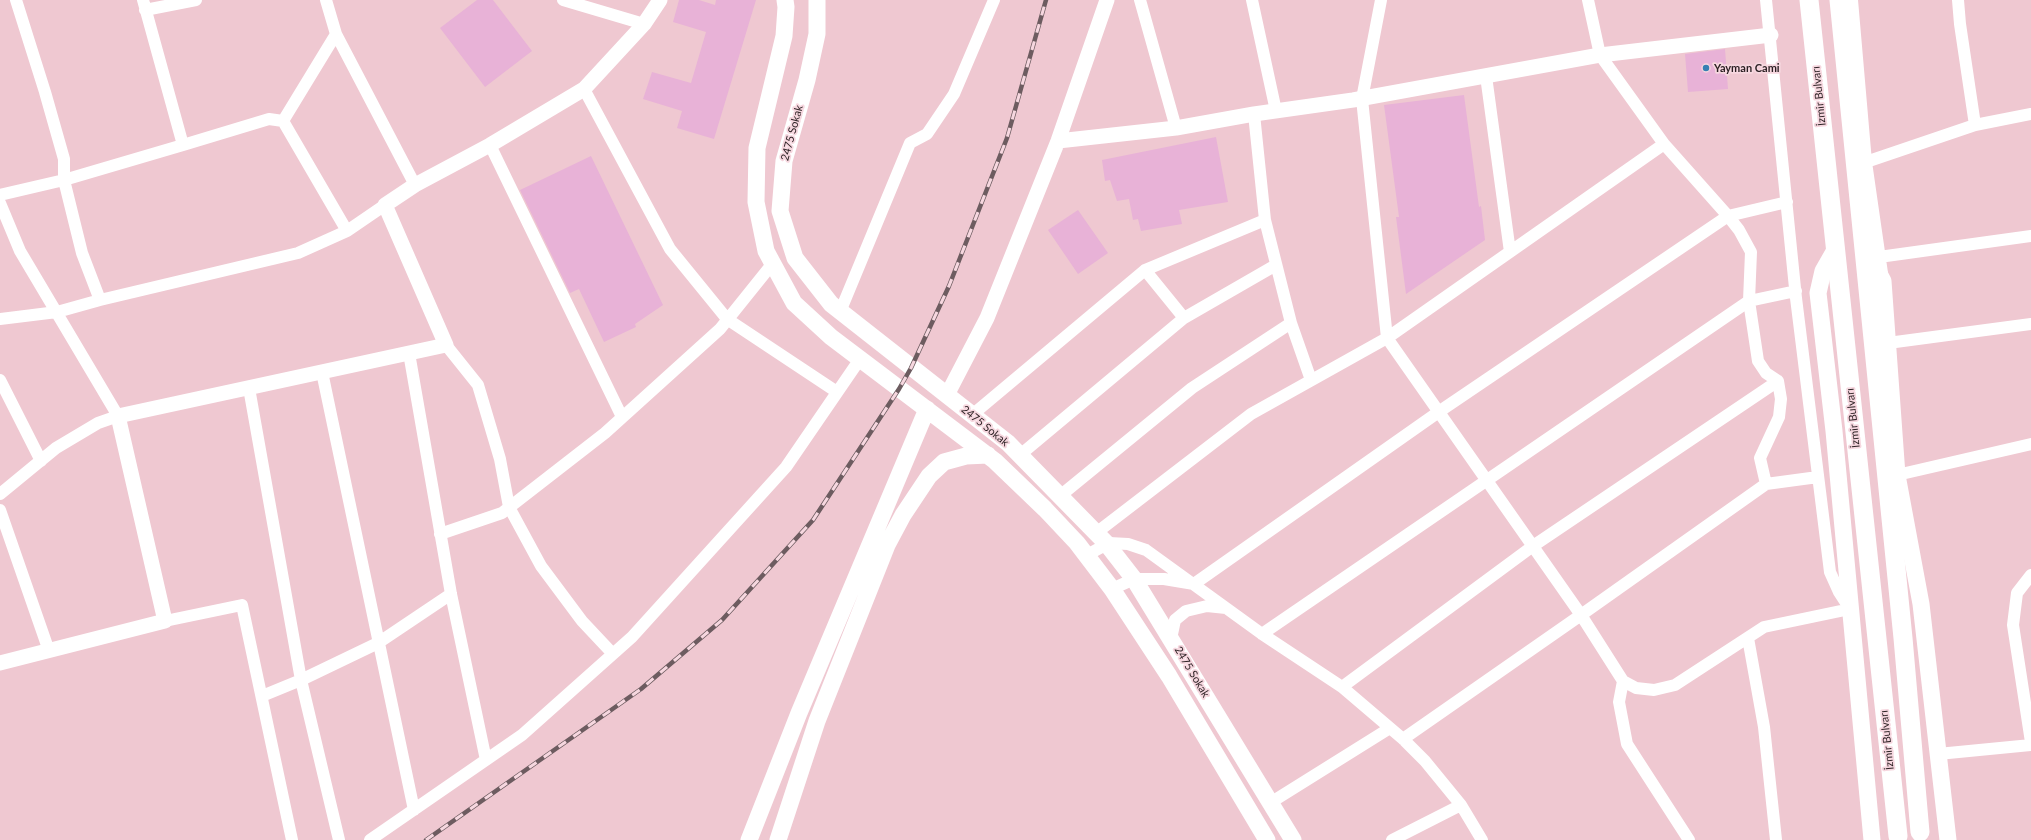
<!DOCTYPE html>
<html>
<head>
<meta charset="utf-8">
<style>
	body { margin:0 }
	canvas { display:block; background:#f6d7df }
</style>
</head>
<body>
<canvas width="2031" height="840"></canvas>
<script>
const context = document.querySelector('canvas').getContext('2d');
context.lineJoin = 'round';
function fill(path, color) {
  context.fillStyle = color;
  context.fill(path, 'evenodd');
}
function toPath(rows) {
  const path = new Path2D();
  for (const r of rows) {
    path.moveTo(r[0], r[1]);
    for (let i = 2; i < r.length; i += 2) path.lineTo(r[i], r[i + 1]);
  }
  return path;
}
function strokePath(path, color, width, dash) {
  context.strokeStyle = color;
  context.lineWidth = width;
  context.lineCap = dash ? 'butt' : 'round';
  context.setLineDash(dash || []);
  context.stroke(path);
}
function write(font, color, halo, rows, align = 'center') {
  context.font = font + ' Lato,sans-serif';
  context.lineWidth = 3.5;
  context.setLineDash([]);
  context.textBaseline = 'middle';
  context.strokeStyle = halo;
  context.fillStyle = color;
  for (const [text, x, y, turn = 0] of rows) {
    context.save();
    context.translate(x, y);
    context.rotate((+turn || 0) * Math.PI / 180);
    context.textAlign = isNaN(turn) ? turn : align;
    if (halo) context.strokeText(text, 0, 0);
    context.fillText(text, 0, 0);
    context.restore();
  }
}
const built = toPath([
	[0,0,2031,0,2031,840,0,840]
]);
const building = toPath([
	[477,0,493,0,532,51,485,87,440,28],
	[679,0,699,0,715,5,716,0,756,0,714,139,677,128,682,111,643,99,652,72,691,83,706,32,673,22],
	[1725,49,1728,89,1688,92,1685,54],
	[1464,95,1479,207,1481,206,1485,240,1406,294,1396,217,1399,217,1384,105],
	[1216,137,1228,202,1179,210,1182,224,1141,231,1138,219,1133,220,1129,199,1117,201,1110,180,1105,181,1102,160],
	[591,156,663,305,635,324,636,327,604,342,579,289,570,293,520,190],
	[1078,210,1108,253,1078,274,1048,230]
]);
const minor = toPath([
	[16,0,45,92,64,159,64,180,82,253,100,300],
	[143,0,183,145,269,119,283,121,347,231],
	[326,0,336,34,415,185],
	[563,0,644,24],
	[1140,0,1176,128],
	[1252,0,1276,111],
	[1381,0,1362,99,1387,338,1581,615,1623,681,1636,688,1654,690,1675,685,1764,627,1850,609,1839,592,1830,572,1796,298,1766,0],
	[1588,0,1600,55,1664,144,1728,216,1739,230,1751,252,1749,301,1758,361,1766,373,1778,381,1781,399,1779,417,1760,458,1766,484],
	[1852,0,1866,162,1882,273],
	[1958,0,1960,24,1975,125],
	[145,10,196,0],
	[1486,76,1510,252],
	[584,89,670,249,727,319,837,392],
	[1254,114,1265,220,1291,323,1311,380],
	[283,121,336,34],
	[490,145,622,417],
	[1866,162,1975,125,2031,114],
	[0,195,64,180,183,145],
	[0,203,20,251,118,416,98,423,56,448,0,494],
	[1879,257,2031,236],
	[1145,270,1184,318],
	[840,312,910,143,927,134,954,94,994,0],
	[0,319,57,312,100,300,298,253,347,231,385,205],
	[1888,343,2031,324],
	[446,345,478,385,500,459,509,507,541,566,582,621,613,654],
	[409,353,451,594,486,760],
	[322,372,414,810],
	[0,380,41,461],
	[249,388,301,680,339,840],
	[972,415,1145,270,1265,220],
	[1020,455,1184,318,1276,265],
	[1897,475,2031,444],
	[1060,496,1192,388,1291,323],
	[0,510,49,651],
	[1096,533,1251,414,1387,338,1664,144],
	[440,534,502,513,605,433,720,329,773,263],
	[1087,555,1109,543,1128,544,1146,550,1262,634,1342,687,1403,739,1425,761,1461,805,1482,840],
	[2031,575,2017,593,2013,625,2031,742],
	[1112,589,1134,579,1164,579,1194,584,1440,411,1728,216,1787,202],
	[165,621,242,605,292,840],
	[1262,634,1749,301,1796,291],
	[1748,638,1764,727,1776,840],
	[1171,639,1175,620,1186,611,1207,606,1226,608],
	[1623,681,1619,702,1627,744,1689,840],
	[1342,687,1533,546,1778,381],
	[262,696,301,680,378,643,451,594],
	[1403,739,1581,615,1766,484,1818,477],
	[1938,754,2031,745],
	[1270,803,1390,728],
	[370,840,522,735,632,637,786,467,860,359],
	[1392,840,1461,805]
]);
const tertiary = toPath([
	[1058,141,1176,128,1254,114,1353,100,1600,55,1771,35],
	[947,395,987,318,1058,141,1107,0],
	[0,663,165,621,118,416,446,345,385,205,415,185,490,145,584,89,644,24,660,0]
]);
const secondary = toPath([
	[785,0,786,7,784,36,757,148,756,202,766,251,794,303,831,337,995,461,1045,509,1077,543,1112,589,1169,676,1267,840],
	[817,0,817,34,807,80,784,161,780,211,795,258,831,304,1008,443,1106,543,1134,579,1293,840],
	[1835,250,1823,271,1818,293,1834,431,1872,840],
	[1865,253,1875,266,1883,281,1897,475,1921,604,1948,840],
	[749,840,799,713,927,409],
	[778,840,817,721,887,545,903,515,929,476,944,462,966,456,988,455]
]);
const primary = toPath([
	[1809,0,1898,836],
	[1839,0,1903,638,1920,832]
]);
const rail = toPath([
	[426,840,641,689,722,620,813,520,899,389,911,368,949,286,1007,138,1046,0]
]);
const markers = [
	[1706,68,4,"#367fb3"]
];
const poiNames = [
	["Yayman Cami",1714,68]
];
const streetNames = [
	["İzmir Bulvarı",1819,96,-96],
	["2475 Sokak",792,133,-75],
	["İzmir Bulvarı",1853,418,-96],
	["2475 Sokak",985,426,39],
	["2475 Sokak",1192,672,59],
	["İzmir Bulvarı",1887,740,-96]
];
fill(built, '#efc8d1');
fill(building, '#e8b2d7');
strokePath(minor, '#fff', 12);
strokePath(tertiary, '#fff', 15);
strokePath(secondary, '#fff', 17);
strokePath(primary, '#fff', 19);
strokePath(rail, '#6d5c60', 4.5);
strokePath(rail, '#f6d7df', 3, [9]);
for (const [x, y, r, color] of markers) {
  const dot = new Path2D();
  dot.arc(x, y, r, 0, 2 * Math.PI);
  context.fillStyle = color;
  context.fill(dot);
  strokePath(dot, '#f6d7df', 1.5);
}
write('bold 11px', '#2a1f22', '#f6d7df', poiNames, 'left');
write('11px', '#2a1f22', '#f6d7df', streetNames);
</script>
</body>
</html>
